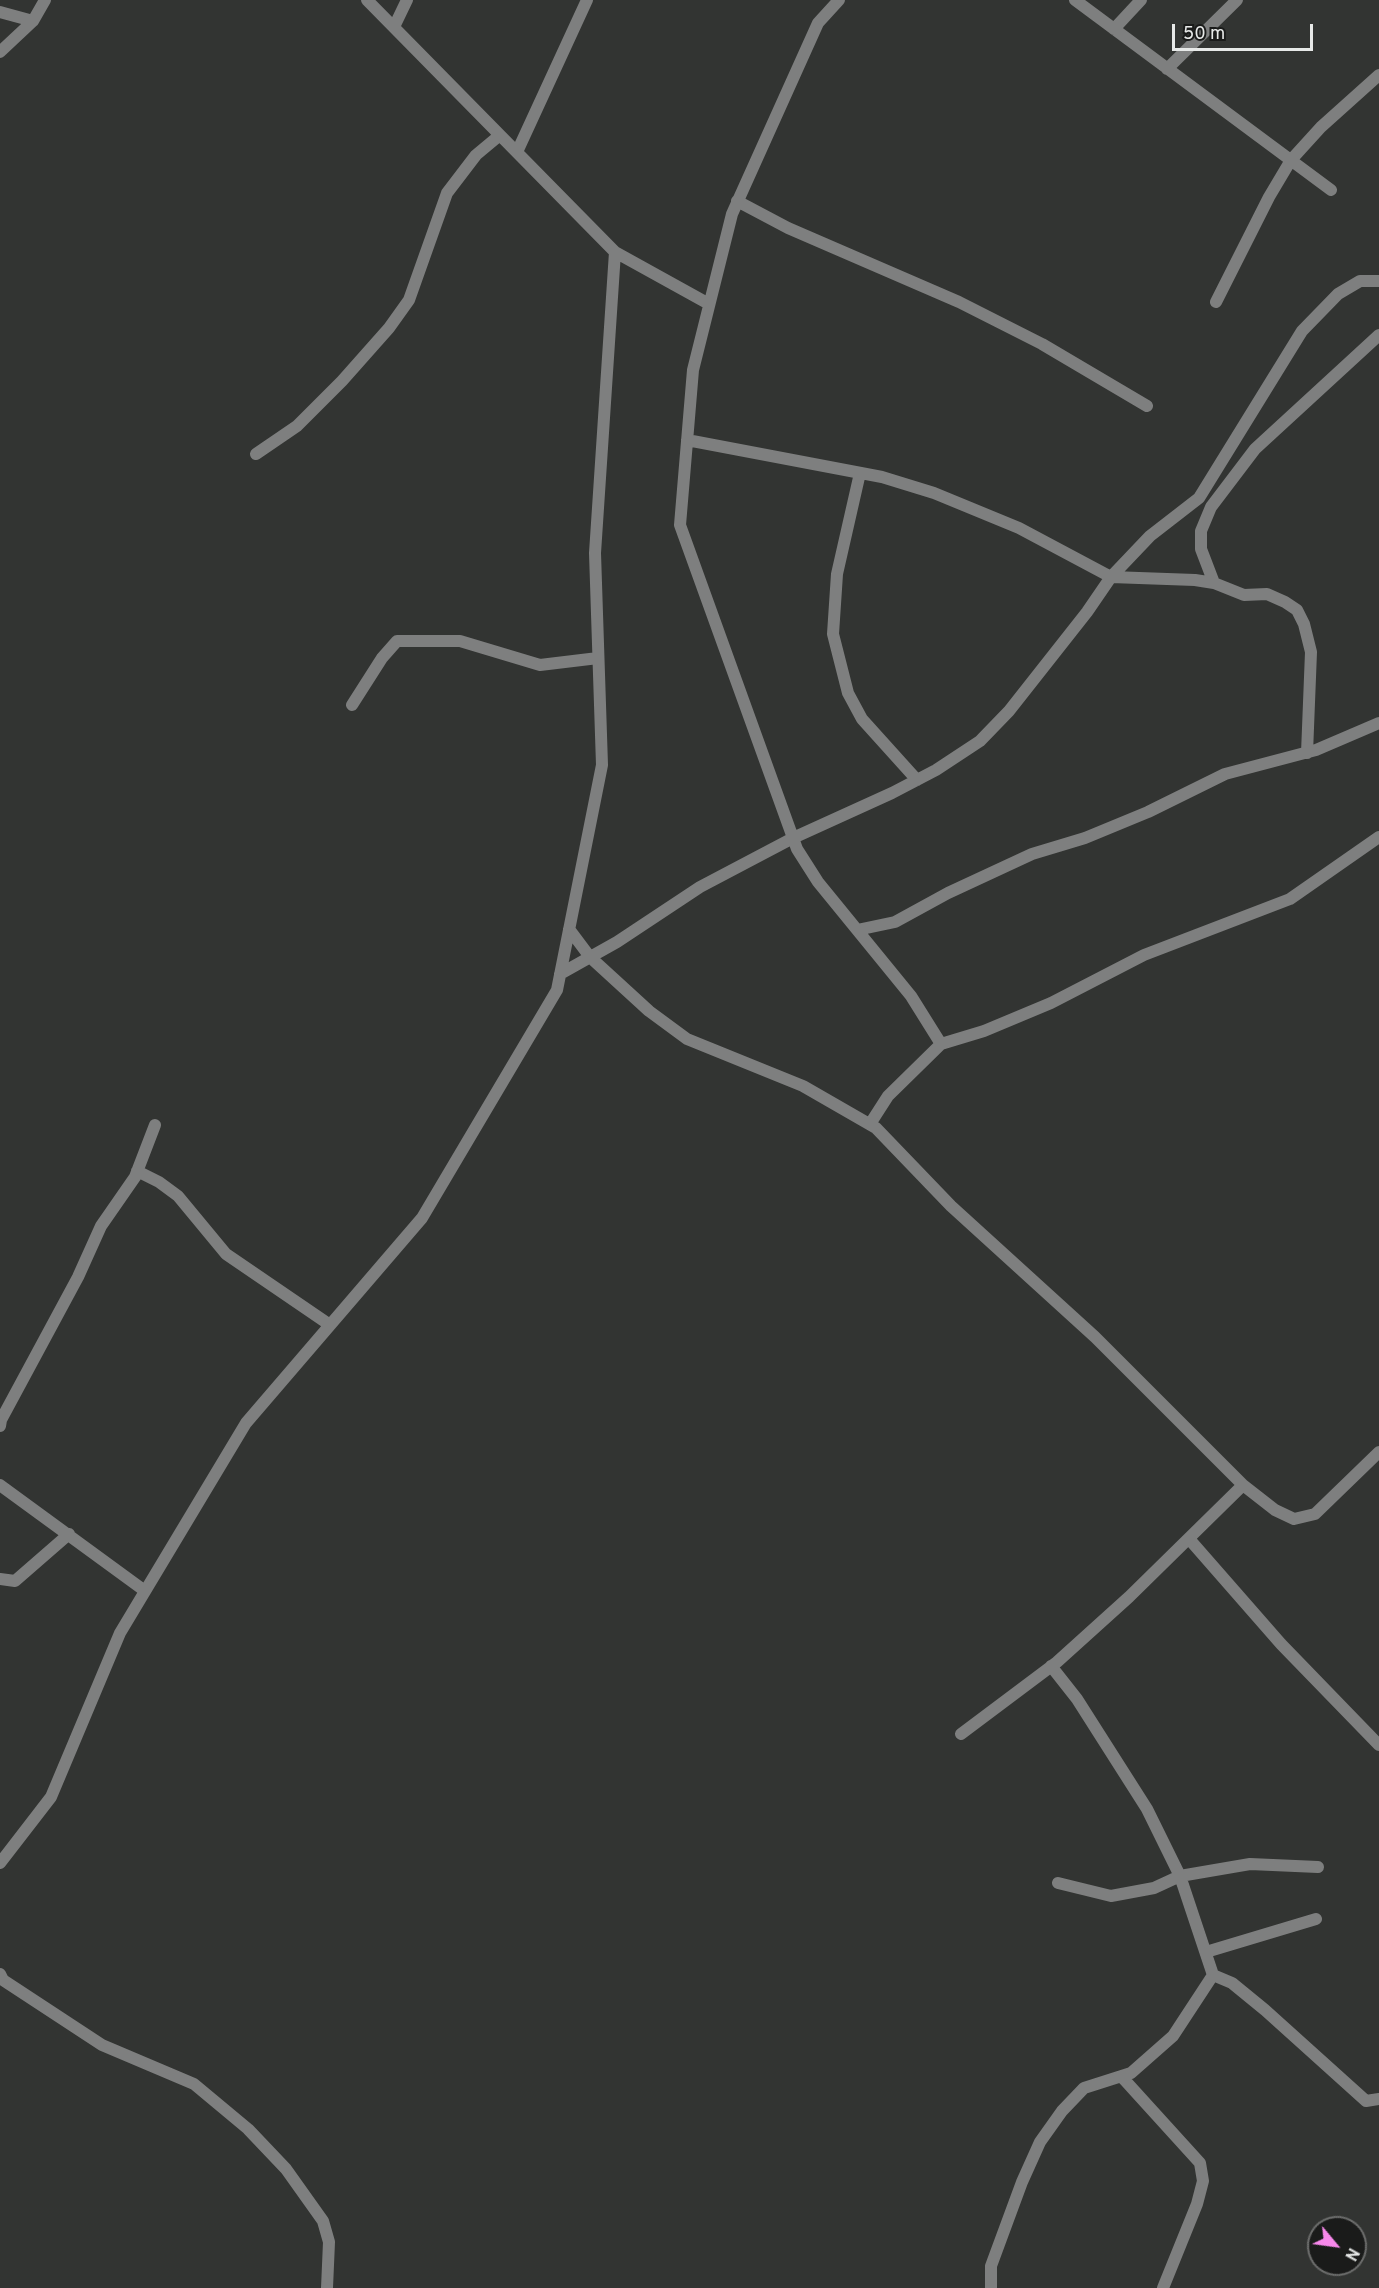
<!DOCTYPE html>
<html>
<head>
<meta charset="utf-8">
<style>
	body { margin:0 }
	#map { position:relative; width:1379px; height:2288px; overflow:hidden; background:#323432; font-family:Overpass,sans-serif }
	canvas { display:block }
	.north { position:absolute; left:1307px; top:2216px; width:60px; height:60px; box-sizing:border-box; background:#1a1b1a; border:2px solid #6c6d6c; border-radius:50%; rotate:119deg; font-size:16px; font-weight:700; line-height:24px; text-align:center; color:#e7e9e8 }
	.north::after { content:''; display:block; margin:auto; width:21px; height:27px; background:#f888eb; clip-path:polygon(50% 0,100% 100%,50% 72%,0 100%) }
	.scale { position:absolute; left:1172px; top:24px; width:141px; height:27px; box-sizing:border-box; border:3px solid #e7e9e8; border-top:0; padding-left:8px; font-size:18px; line-height:21px; white-space:nowrap; color:#e7e9e8; -webkit-text-stroke:4px #1a1b1a; paint-order:stroke }
</style>
</head>
<body>
<div id="map">
<canvas width="1379" height="2288"></canvas>
<div class="north">N</div>
<div class="scale">50 m</div>
</div>
<script>
const context = document.querySelector('canvas').getContext('2d');
context.lineJoin = 'round';
function toPath(rows) {
  const path = new Path2D();
  for (const r of rows) {
    path.moveTo(r[0], r[1]);
    for (let i = 2; i < r.length; i += 2) path.lineTo(r[i], r[i + 1]);
  }
  return path;
}
function strokePath(path, color, width, dash) {
  context.strokeStyle = color;
  context.lineWidth = width;
  context.lineCap = dash ? 'butt' : 'round';
  context.setLineDash(dash || []);
  context.stroke(path);
}
const street = toPath([
	[367,0,615,252,709,304],
	[839,0,818,23,732,214,693,370,680,525,797,849,818,882,911,996,941,1044],
	[1075,0,1331,190],
	[0,12,33,21],
	[394,27,407,0],
	[1114,29,1141,0],
	[0,52,33,21,45,0],
	[1167,69,1237,0],
	[517,152,587,0],
	[737,201,788,228,959,302,1042,344,1147,406],
	[1216,302,1269,197,1291,160,1321,127,1379,75],
	[687,440,882,477,934,493,1019,528,1111,577,1195,580,1214,583,1244,595,1267,594,1285,602,1297,610,1304,624,1311,652,1307,753],
	[256,454,297,426,342,381,389,328,409,300,447,193,476,155,500,135],
	[860,473,837,574,833,634,848,693,862,719,917,780],
	[1214,583,1201,549,1201,531,1211,507,1255,449,1379,335],
	[352,705,382,658,397,641,460,641,540,665,598,658],
	[569,929,590,957,649,1011,687,1039,803,1086,876,1128,951,1206,1095,1337,1243,1485,1275,1510,1294,1519,1315,1514,1379,1452],
	[857,930,895,922,948,893,1032,854,1085,838,1148,812,1225,774,1316,750,1379,723],
	[560,974,617,942,700,887,793,838,892,793,936,770,980,741,1009,711,1087,612,1111,577,1150,536,1199,498,1302,331,1338,294,1360,281,1379,281],
	[870,1124,888,1096,941,1044,984,1031,1051,1003,1144,955,1290,899,1379,837],
	[137,1171,159,1182,178,1196,226,1254,330,1325],
	[0,1426,1,1420,78,1277,101,1226,135,1177,155,1125],
	[0,1485,145,1591],
	[1190,1540,1281,1644,1379,1745],
	[0,1579,15,1581,69,1534],
	[961,1734,1057,1662,1129,1597,1243,1485],
	[0,1863,51,1797,120,1633,246,1423,422,1218,557,990,602,765,595,553,615,252],
	[1058,1883,1111,1896,1154,1888,1180,1876,1250,1864,1318,1867],
	[1206,1952,1316,1919],
	[0,1974,3,1980,102,2045,194,2084,248,2129,286,2169,323,2221,329,2242,327,2288],
	[1213,1975,1232,1983,1265,2010,1366,2101,1379,2099],
	[1121,2076,1200,2163,1203,2181,1197,2204,1163,2288],
	[991,2288,991,2266,1022,2182,1040,2142,1062,2111,1084,2088,1131,2073,1173,2036,1213,1975,1180,1876,1147,1809,1077,1699,1051,1666]
]);
strokePath(street, '#7e7f7f', 12);
</script>
</body>
</html>
